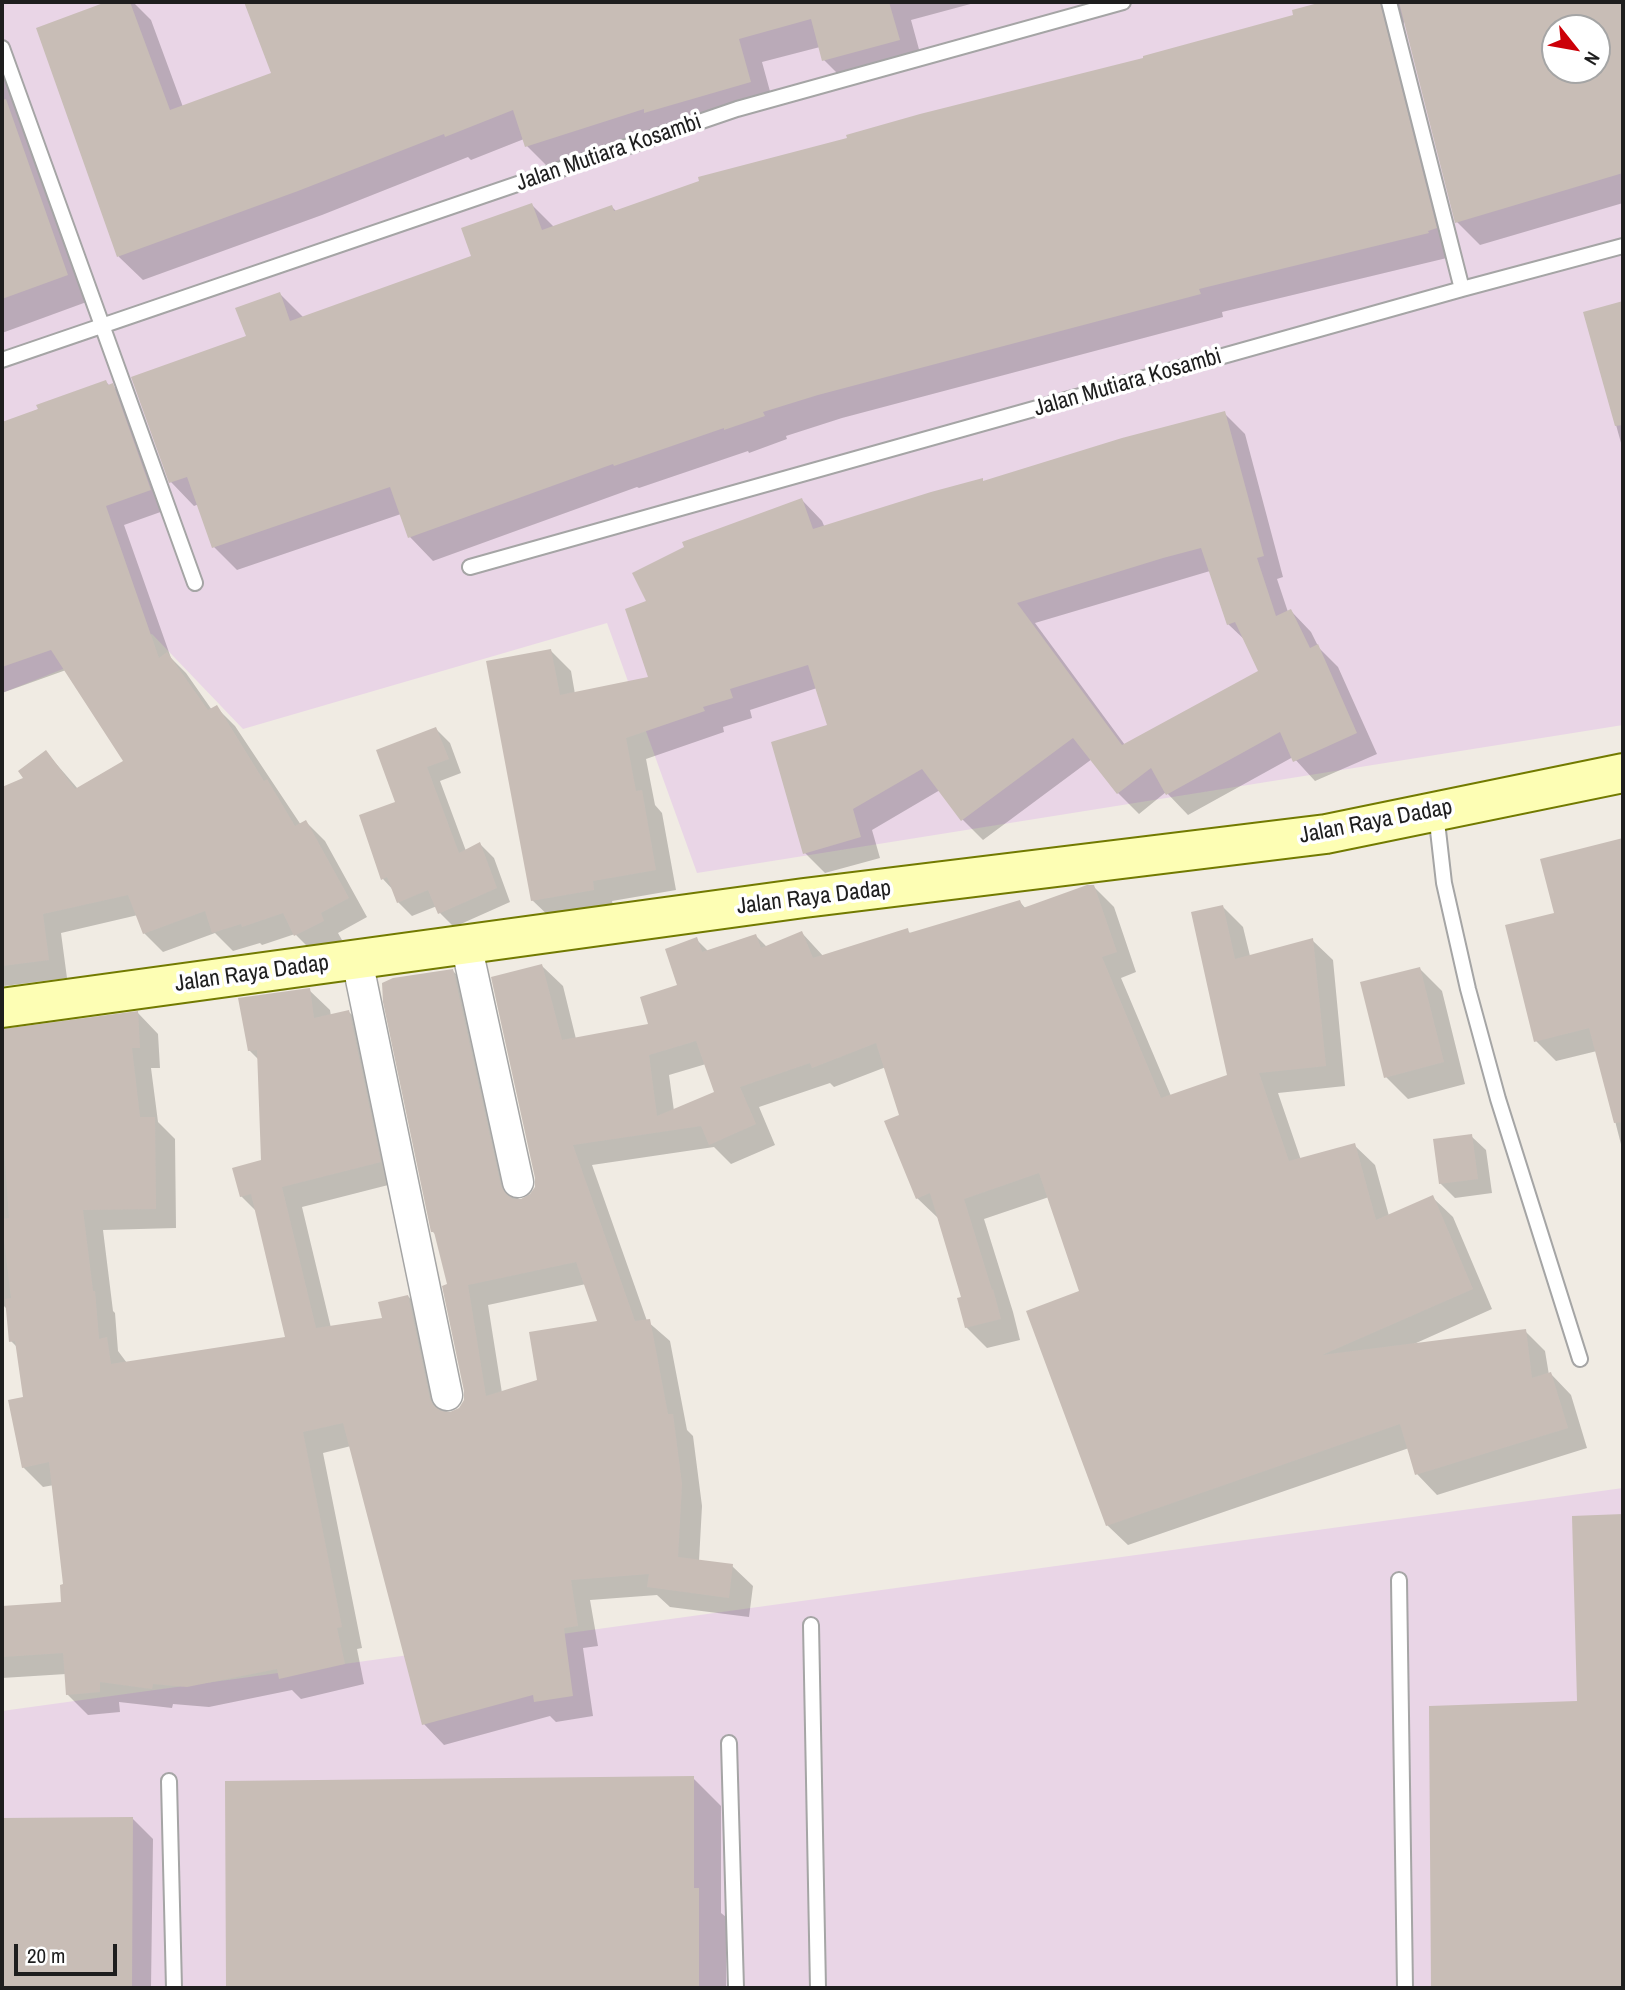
<!DOCTYPE html>
<html>
<head>
<meta charset="utf-8">
<style>
	body { margin:0 }
	#map { position:relative; width:1625px; height:1990px; overflow:hidden; background:#f0ebe3; font-family:"Archivo Narrow",sans-serif }
	canvas { display:block }
	.frame { position:absolute; inset:0; border:4px solid #1e1e1e; pointer-events:none }
	.north { position:absolute; left:1541px; top:14px; width:70px; height:70px; box-sizing:border-box; background:#fff; border:2px solid #a5a5a5; border-radius:50%; rotate:121deg; font-size:19px; font-weight:700; line-height:28px; text-align:center; color:#1e1e1e }
	.north::after { content:''; display:block; margin:auto; width:24px; height:32px; background:#cc0008; clip-path:polygon(50% 0,100% 100%,50% 72%,0 100%) }
	.scale { position:absolute; left:14px; top:1944px; width:103px; height:32px; box-sizing:border-box; border:4px solid #1e1e1e; border-top:0; padding-left:9px; font-size:21px; line-height:24px; white-space:nowrap; color:#1e1e1e; -webkit-text-stroke:5px #fff; paint-order:stroke }
</style>
</head>
<body>
<div id="map">
<canvas width="1625" height="1990"></canvas>
<div class="frame"></div>
<div class="north">N</div>
<div class="scale">20 m</div>
</div>
<script>
const context = document.querySelector('canvas').getContext('2d');
context.lineJoin = 'round';
function fill(path, color) {
  context.fillStyle = color;
  context.fill(path, 'evenodd');
}
function toPath(rows) {
  const path = new Path2D();
  for (const r of rows) {
    path.moveTo(r[0], r[1]);
    for (let i = 2; i < r.length; i += 2) path.lineTo(r[i], r[i + 1]);
  }
  return path;
}
function strokePath(path, color, width, dash) {
  context.strokeStyle = color;
  context.lineWidth = width;
  context.lineCap = dash ? 'butt' : 'round';
  context.setLineDash(dash || []);
  context.stroke(path);
}
function write(font, color, halo, rows, align = 'center') {
  context.font = font + ' "Archivo Narrow",sans-serif';
  context.lineWidth = 7;
  context.setLineDash([]);
  context.textBaseline = 'middle';
  context.strokeStyle = halo;
  context.fillStyle = color;
  for (const [text, x, y, turn = 0] of rows) {
    context.save();
    context.translate(x, y);
    context.rotate((+turn || 0) * Math.PI / 180);
    context.textAlign = isNaN(turn) ? turn : align;
    if (halo) context.strokeText(text, 0, 0);
    context.fillText(text, 0, 0);
    context.restore();
  }
}
const industrial = toPath([
	[2,2,1623,2,1623,725,697,873,607,623,243,729,152,634,2,693],
	[1555,28,1597,28,1597,70,1555,70],
	[1623,1488,1623,1988,2,1988,2,1711]
]);
const shadow = toPath([
	[111,2,133,2,151,20,183,107,273,74,246,2,978,2,911,20,923,64,848,84,824,60,820,47,762,62,774,106,551,170,527,146,524,139,471,160,468,157,322,215,143,280,119,257,38,29],
	[1329,2,1623,2,1623,203,1480,245,1457,222,1405,19,1402,29,1451,257,1222,312,1223,317,842,418,786,436,787,439,749,453,748,451,639,488,637,487,433,561,410,537,401,514,237,570,214,547,199,504,194,506,171,482,248,338,280,294,304,318,473,257,532,205,554,227,612,207,617,212,1296,17,1294,11],
	[1555,28,1597,28,1597,70,1555,70],
	[2,61,92,300,2,333],
	[1623,303,1623,450,1585,314],
	[106,382,110,386,112,385,131,404,169,509,124,525,171,658,186,673,212,710,216,707,235,726,301,825,306,822,325,841,367,917,338,933,342,940,315,954,295,934,262,945,260,943,233,951,215,933,163,952,144,933,138,915,61,933,67,978,4,986,2,984,2,789,26,779,46,752,78,789,125,761,66,670,2,693,2,424],
	[1224,413,1245,434,1283,577,1277,579,1288,612,1291,611,1311,632,1319,648,1338,667,1377,754,1315,781,1293,757,1188,815,1166,792,1139,814,1118,793,1092,759,983,840,963,820,940,790,872,830,880,858,825,873,805,853,829,727,817,688,750,710,752,718,723,727,724,732,646,759,655,805,662,813,676,890,612,901,614,910,553,920,532,900,551,651,571,671,575,694,651,678,648,602,802,500,822,521,825,528,982,480,984,482],
	[1210,571,1228,624,1247,642,1261,672,1125,745,1035,623],
	[436,729,450,743,461,773,440,781,466,851,480,844,494,858,510,902,454,927,440,913,437,906,412,916,398,902,394,891,383,879,361,816,397,803],
	[1623,840,1623,1152,1597,1051,1556,1061,1536,1041,1556,914,1542,861],
	[1093,886,1114,907,1136,972,1121,978,1171,1096,1229,1076,1223,907,1243,927,1250,956,1312,940,1333,960,1345,1086,1278,1093,1301,1160,1354,1145,1375,1165,1389,1216,1432,1197,1453,1217,1492,1309,1414,1344,1525,1331,1545,1351,1549,1375,1551,1374,1571,1395,1587,1448,1437,1495,1417,1474,1409,1448,1128,1545,1107,1525,1081,1292,1049,1197,984,1219,1013,1312,1020,1340,987,1348,966,1327,963,1299,938,1218,917,1198,901,1116,886,1067,834,1087,830,1083,759,1107,775,1145,731,1164,714,1147,592,1165,647,1321,670,1341,687,1430,693,1436,702,1506,699,1561,732,1566,753,1586,749,1617,670,1607,657,1595,590,1600,598,1646,583,1648,593,1716,556,1722,550,1716,444,1745,424,1724,351,1446,323,1453,362,1648,357,1649,364,1684,301,1699,292,1690,209,1707,173,1704,172,1708,119,1702,120,1712,88,1715,67,1694,66,1674,2,1678,2,1608,62,1604,65,1586,54,1485,43,1487,23,1467,25,1399,17,1347,11,1341,8,1310,2,1304,2,1031,138,1013,158,1034,160,1068,151,1068,158,1122,175,1139,176,1228,103,1230,113,1311,115,1313,118,1351,127,1363,287,1338,258,1213,241,1196,263,1162,259,1060,249,1050,309,990,330,1010,331,1016,349,1012,369,1032,400,1182,302,1207,331,1328,384,1320,408,1296,428,1317,448,1414,459,1410,465,1402,466,1391,449,1286,437,1236,433,1232,453,971,473,992,519,1201,531,1196,537,1187,542,966,563,986,576,1039,650,1026,679,986,696,939,709,952,756,936,767,947,802,933,824,957,907,930,911,934,1020,902,1026,909],
	[706,1064,716,1093,674,1111,669,1075],
	[586,1284,599,1322,539,1381,502,1393,488,1305],
	[1420,969,1442,991,1465,1084,1408,1099,1386,1077],
	[1471,1136,1486,1150,1492,1193,1455,1198,1440,1183],
	[1623,1516,1623,1988,1435,1988,1431,1707,1579,1703,1574,1518],
	[693,1778,721,1806,721,1913,726,1917,726,1988,228,1988,227,1782],
	[132,1818,153,1839,151,1988,2,1988,2,1820]
]);
const building = toPath([
	[106,2,130,2,170,110,271,73,244,2,889,2,900,40,822,61,811,19,739,39,751,82,644,113,644,109,525,147,513,110,445,137,444,134,298,191,117,257,36,28],
	[1322,2,1380,2,1437,228,1428,231,1429,233,1199,289,1201,294,818,395,763,412,765,416,724,430,724,428,614,466,613,464,408,538,390,487,212,548,187,477,169,483,131,377,246,336,235,308,280,292,290,321,471,256,461,228,532,203,542,230,612,205,614,211,699,181,698,177,847,138,846,135,920,114,1143,58,1143,56,1293,15,1292,10],
	[1399,2,1623,2,1623,173,1455,223],
	[1555,28,1597,28,1597,70,1555,70],
	[6,99,68,275,2,299,2,100],
	[1623,301,1623,425,1615,426,1583,312],
	[106,380,108,385,113,383,151,490,106,506,159,658,167,652,208,710,217,705,264,781,267,779,295,826,306,820,349,898,321,913,324,921,294,936,283,913,242,927,241,924,212,933,205,911,143,934,128,895,43,914,49,960,2,966,2,787,23,778,18,771,46,750,75,789,123,761,51,650,2,667,2,422,38,409,36,405],
	[1225,411,1264,556,1257,558,1276,616,1291,609,1310,648,1318,644,1357,733,1293,762,1280,732,1166,795,1151,768,1117,794,1073,738,961,821,922,769,853,809,861,837,803,854,771,742,827,725,808,665,730,689,733,698,703,707,705,711,626,738,636,791,642,790,656,870,593,881,594,890,531,901,486,661,551,649,560,695,648,677,625,609,646,601,632,573,684,547,682,542,802,498,813,529,931,492,983,478,983,481,1122,438],
	[1201,548,1227,625,1235,622,1258,671,1122,745,1017,603,1163,558],
	[436,727,449,759,427,767,459,853,480,842,497,888,438,914,428,890,397,903,387,877,381,880,359,815,395,802,376,750],
	[1623,838,1623,1122,1614,1123,1589,1028,1534,1042,1505,925,1554,913,1540,859],
	[1087,885,1094,885,1117,952,1102,957,1161,1098,1227,1075,1191,912,1223,905,1235,959,1313,938,1326,1066,1259,1073,1289,1161,1355,1143,1376,1220,1433,1195,1473,1289,1322,1355,1526,1329,1532,1378,1551,1372,1568,1428,1415,1475,1400,1424,1106,1526,1026,1311,1079,1291,1039,1173,964,1199,992,1290,993,1289,1001,1319,965,1328,957,1298,961,1297,930,1193,916,1199,884,1121,899,1115,876,1043,812,1068,810,1063,740,1087,756,1124,709,1145,701,1126,573,1145,635,1321,650,1319,668,1414,673,1414,682,1484,678,1557,733,1564,729,1598,647,1587,649,1574,571,1580,578,1626,564,1628,573,1696,534,1702,533,1695,422,1725,343,1423,303,1432,342,1627,337,1628,345,1664,279,1679,277,1669,187,1687,153,1684,152,1689,100,1682,100,1692,66,1695,63,1653,2,1657,2,1606,61,1602,60,1585,63,1584,49,1462,22,1468,8,1400,23,1397,15,1341,9,1342,5,1299,11,1298,2,1222,2,1219,9,1218,2,1119,2,1029,138,1011,140,1048,132,1048,140,1117,155,1117,156,1209,83,1210,93,1291,95,1291,99,1339,107,1337,111,1364,285,1337,251,1194,240,1197,232,1168,261,1160,257,1050,248,1051,238,998,310,988,314,1018,349,1010,381,1162,282,1187,316,1328,382,1318,378,1302,408,1295,430,1399,434,1406,441,1411,450,1412,459,1408,464,1400,464,1391,442,1286,447,1284,434,1232,431,1232,383,1002,382,983,393,978,453,969,501,1186,506,1194,513,1199,521,1199,530,1194,535,1187,535,1178,491,977,542,964,562,1040,648,1024,640,997,677,985,665,949,697,937,702,952,756,934,761,948,802,931,813,958,908,928,909,933,1020,900,1023,908],
	[696,1041,714,1092,657,1116,649,1055],
	[576,1262,597,1321,529,1332,537,1380,486,1396,468,1285],
	[1420,967,1444,1062,1384,1078,1360,982],
	[1472,1134,1478,1179,1439,1184,1433,1139],
	[1623,1514,1623,1988,1431,1988,1429,1706,1577,1701,1572,1516],
	[694,1776,694,1888,699,1888,699,1988,226,1988,225,1781],
	[133,1817,132,1988,2,1988,2,1818]
]);
const lane = toPath([
	[1389,2,1462,289,1623,246],
	[2,48,195,583],
	[2,360,737,109,1123,2],
	[470,567,1462,289],
	[1436,813,1444,883,1468,989,1498,1099,1580,1359],
	[1399,1580,1405,1988],
	[811,1625,818,1988],
	[729,1743,736,1988],
	[169,1781,174,1988]
]);
const street = toPath([
	[466,944,518,1182],
	[357,960,447,1395]
]);
const secondary = toPath([
	[2,1008,804,898,1326,834,1623,773]
]);
const streetNames = [
	["Jalan Mutiara Kosambi",609,153,-19],
	["Jalan Mutiara Kosambi",1128,383,-16],
	["Jalan Raya Dadap",1376,822,-11],
	["Jalan Raya Dadap",814,898,-7],
	["Jalan Raya Dadap",252,974,-8]
];
fill(industrial, '#e9d5e6');
fill(shadow, '#0003');
fill(building, '#c8bdb6');
strokePath(lane, '#a5a5a5', 18);
strokePath(street, '#a5a5a5', 33);
strokePath(secondary, '#727a00', 42);
strokePath(lane, '#fff', 14);
strokePath(street, '#fff', 30);
strokePath(secondary, '#fdfeb4', 38);
write('23px', '#1e1e1e', '#fff', streetNames);
</script>
</body>
</html>
